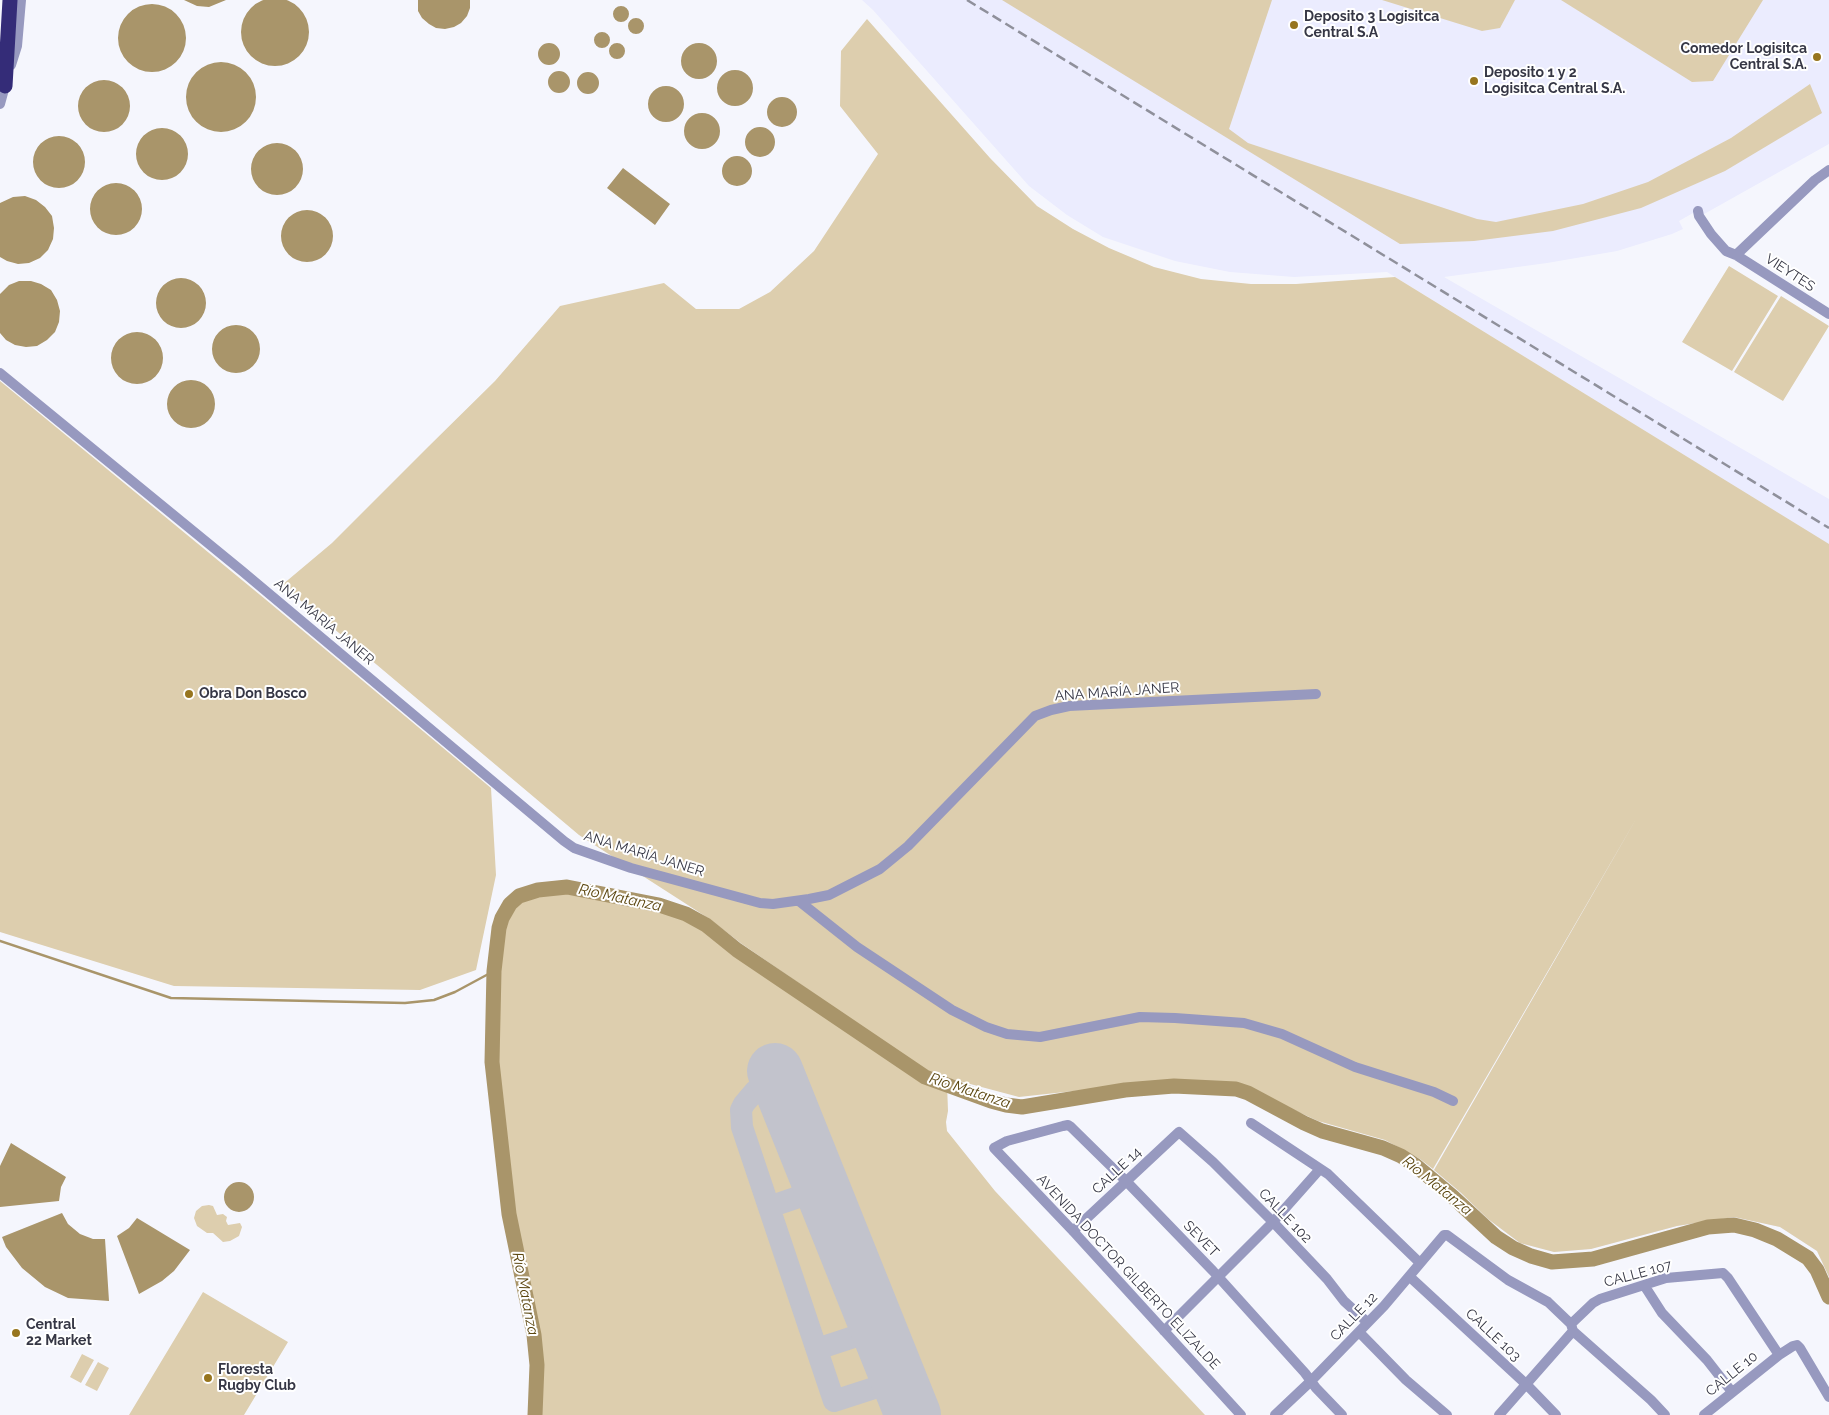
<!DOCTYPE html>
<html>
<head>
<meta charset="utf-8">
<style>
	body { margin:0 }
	canvas { display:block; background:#f5f6fd }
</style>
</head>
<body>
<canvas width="1829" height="1415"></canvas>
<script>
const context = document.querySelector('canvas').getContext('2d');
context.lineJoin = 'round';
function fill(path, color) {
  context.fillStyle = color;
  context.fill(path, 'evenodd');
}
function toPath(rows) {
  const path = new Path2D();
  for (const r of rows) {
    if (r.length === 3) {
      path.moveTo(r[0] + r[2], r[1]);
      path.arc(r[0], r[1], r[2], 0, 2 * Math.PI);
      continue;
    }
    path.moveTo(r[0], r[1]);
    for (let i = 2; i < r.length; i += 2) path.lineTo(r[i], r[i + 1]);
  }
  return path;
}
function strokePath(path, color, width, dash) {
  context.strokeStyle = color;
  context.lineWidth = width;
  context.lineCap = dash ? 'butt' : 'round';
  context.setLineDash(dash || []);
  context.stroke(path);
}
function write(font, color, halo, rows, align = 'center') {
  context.font = font + ' Raleway,sans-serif';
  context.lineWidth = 4;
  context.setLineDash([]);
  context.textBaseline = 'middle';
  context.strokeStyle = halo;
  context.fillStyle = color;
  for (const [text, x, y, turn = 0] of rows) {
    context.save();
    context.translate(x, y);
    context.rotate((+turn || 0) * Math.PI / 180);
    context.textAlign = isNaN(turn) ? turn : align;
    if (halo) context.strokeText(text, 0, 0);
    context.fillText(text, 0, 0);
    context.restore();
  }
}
const built = toPath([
	[862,0,1829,0,1829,144,1697,218,1693,213,1679,221,1683,229,1672,234,1617,251,1547,263,1444,277,1829,499,1829,1277,1817,1251,1780,1227,1734,1217,1677,1226,1591,1249,1554,1252,1520,1243,1488,1219,1460,1192,1434,1170,1804,529,1387,272,1294,277,1230,272,1175,261,1103,237,1067,215,1029,186,873,10]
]);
const green = toPath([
	[1002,0,1272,0,1229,129,1248,143,1477,219,1496,222,1583,204,1648,182,1731,138,1810,84,1822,113,1725,171,1641,208,1553,231,1474,241,1400,244],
	[1382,0,1515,0,1500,28,1482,31],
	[1561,0,1763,0,1713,81,1692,82],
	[867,19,990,158,1037,206,1073,229,1109,248,1154,267,1201,279,1251,284,1296,284,1395,277,1829,544,1829,1277,1817,1251,1780,1227,1734,1217,1677,1226,1591,1249,1554,1252,1520,1243,1488,1219,1460,1192,1434,1170,1639,814,1433,1169,1420,1159,1385,1140,1318,1121,1240,1085,1174,1083,1074,1091,1019,1097,929,1073,742,944,708,918,579,835,282,585,332,543,429,446,495,381,560,306,664,283,696,309,739,309,770,292,814,251,878,154,840,106,841,51],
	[1729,266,1778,296,1732,371,1682,342],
	[1781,296,1829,326,1783,401,1734,372],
	[0,381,265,599,491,788,496,875,476,970,420,990,174,986,0,932],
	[567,887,659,905,686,914,706,925,737,950,925,1077,947,1084,948,1111,946,1122,947,1131,995,1191,1205,1415,535,1415,537,1365,534,1335,509,1214,492,1062,494,971,499,928,502,918,510,904,519,896,538,890],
	[209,1205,213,1206,217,1215,223,1214,227,1217,226,1221,228,1225,240,1223,242,1227,239,1236,230,1241,223,1242,213,1233,207,1233,197,1226,194,1218,196,1211,202,1206],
	[203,1292,288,1342,244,1415,129,1415],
	[82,1354,94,1360,81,1383,70,1377],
	[98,1362,109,1368,97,1391,85,1385]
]);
const water = toPath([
	[275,32,34],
	[184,0,226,0,209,7,197,6],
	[418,0,470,0,470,8,467,16,461,23,454,27,445,29,436,28,429,24,422,18,418,11],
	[152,38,34],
	[621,14,8],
	[636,26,8],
	[602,40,8],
	[549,54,11],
	[617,51,8],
	[699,61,18],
	[221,97,35],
	[735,88,18],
	[559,82,11],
	[588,83,11],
	[104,106,26],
	[666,104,18],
	[782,112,15],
	[702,131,18],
	[760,142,15],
	[162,154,26],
	[59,162,26],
	[277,169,26],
	[737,171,15],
	[623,168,670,204,655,225,607,188],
	[116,209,26],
	[25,196,36,200,45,207,52,216,54,228,53,239,48,250,40,258,29,263,18,264,7,261,0,257,0,203,13,197],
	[307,236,26],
	[181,303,25],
	[19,281,31,281,41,284,51,290,57,300,60,311,59,322,55,332,47,340,37,346,26,347,15,345,6,340,0,333,0,294,9,285],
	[236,349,24],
	[137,358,26],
	[191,404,24],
	[11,1143,66,1177,61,1187,59,1201,0,1207,0,1166],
	[239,1197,15],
	[62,1213,68,1224,80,1234,93,1239,105,1239,109,1301,68,1298,45,1287,22,1268,6,1247,2,1237],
	[137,1218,190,1250,174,1271,162,1281,139,1294,117,1236,129,1228]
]);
const stream = toPath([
	[0,941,171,998,405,1003,434,1000,455,992,494,971]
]);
const river = toPath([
	[535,1415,537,1365,534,1335,509,1214,492,1062,494,971,499,928,502,918,510,904,519,896,538,890,567,887,659,905,686,914,706,925,737,950,925,1077,991,1101,1006,1105,1022,1107,1125,1090,1174,1086,1236,1089,1248,1093,1304,1123,1322,1131,1383,1148,1401,1156,1415,1165,1453,1197,1496,1237,1513,1248,1531,1256,1552,1262,1593,1259,1708,1227,1734,1225,1755,1230,1777,1239,1808,1258,1817,1270,1829,1297]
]);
const taxiway = toPath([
	[778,1079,755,1091,744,1104,741,1110,742,1127,834,1401,899,1380],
	[769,1207,822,1189],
	[817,1349,878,1329]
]);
const runway = toPath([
	[775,1071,913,1415]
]);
const minor = toPath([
	[1698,211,1699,216,1711,234,1726,251,1736,255,1829,314],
	[1736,255,1815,180,1829,170],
	[0,373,242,571,564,841,574,848,631,868,760,903,773,904,809,899,829,895,880,869,908,846,1035,716,1051,710,1069,706,1316,694],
	[799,901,857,947,952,1010,986,1027,1007,1034,1040,1037,1140,1017,1175,1018,1244,1023,1282,1034,1355,1067,1434,1092,1453,1101],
	[1251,1123,1328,1174,1420,1263],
	[1073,1231,1179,1132,1213,1162,1273,1222,1327,1279,1344,1301,1367,1322],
	[1410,1277,1527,1385,1556,1415],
	[1644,1285,1662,1313,1707,1360,1732,1392],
	[1571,1324,1573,1331,1651,1400,1665,1415],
	[1164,1331,1273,1222,1320,1169],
	[1359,1332,1406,1380,1447,1415],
	[1241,1415,1073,1231,994,1148,1007,1141,1063,1126,1068,1125,1071,1127,1126,1181,1213,1271,1305,1373,1316,1388,1342,1415],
	[1275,1415,1311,1381,1384,1306,1444,1235,1447,1235,1508,1280,1548,1302,1571,1324,1593,1303,1600,1299,1666,1278,1723,1273,1728,1278,1779,1355,1793,1346,1797,1345,1800,1348,1829,1397],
	[1499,1415,1573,1331],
	[1704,1415,1779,1355]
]);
const tertiary = toPath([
	[11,65,17,46,21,0],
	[0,104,6,82]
]);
const motorway = toPath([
	[5,86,10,0]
]);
const rail = toPath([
	[967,0,1829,528]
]);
const markers = [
	[1294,25,5,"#97751e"],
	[1817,57,5,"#97751e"],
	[1474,81,5,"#97751e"],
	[189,694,5,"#97751e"],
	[16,1333,5,"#97751e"],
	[208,1378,5,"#97751e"]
];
const poiNames = [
	["Deposito 3 Logisitca",1304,17],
	["Central S.A",1304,33],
	["Comedor Logisitca",1807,49,"right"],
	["Central S.A.",1807,65,"right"],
	["Deposito 1 y 2",1484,73],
	["Logisitca Central S.A.",1484,89],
	["Obra Don Bosco",199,694],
	["Central",26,1325],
	["22 Market",26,1341],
	["Floresta",218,1370],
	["Rugby Club",218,1386]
];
const streetNames = [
	["VIEYTES",1790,273,33],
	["ANA MARÍA JANER",324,622,40],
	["ANA MARÍA JANER",1117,692,-4],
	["ANA MARÍA JANER",644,854,17],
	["CALLE 14",1117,1171,-43],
	["CALLE 102",1285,1216,46],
	["SEVET",1201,1239,46],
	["AVENIDA DOCTOR GILBERTO ELIZALDE",1128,1272,47],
	["CALLE 107",1638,1274,-15],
	["CALLE 12",1354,1317,-46],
	["CALLE 103",1493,1335,43],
	["CALLE 10",1732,1374,-39]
];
const waterNames = [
	["Río Matanza",620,898,12],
	["Río Matanza",970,1091,18],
	["Río Matanza",1437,1186,39],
	["Río Matanza",525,1294,79]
];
fill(built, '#ebecfe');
fill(green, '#ddceae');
fill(water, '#a9956a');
strokePath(stream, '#a9956a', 2.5);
strokePath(river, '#a9956a', 15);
strokePath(taxiway, '#c2c3cc', 22);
strokePath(runway, '#c2c3cc', 56);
strokePath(minor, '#9799bf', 10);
strokePath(tertiary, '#9799bf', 10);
strokePath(motorway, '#342c78', 15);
strokePath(rail, '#8f909b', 2.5, [10, 5]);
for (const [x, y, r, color] of markers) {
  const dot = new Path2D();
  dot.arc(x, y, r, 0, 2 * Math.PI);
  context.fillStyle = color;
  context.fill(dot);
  strokePath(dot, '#fff', 2);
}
write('bold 14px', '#363745', '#fff', poiNames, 'left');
write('14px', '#363745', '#fff', streetNames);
write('italic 15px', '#5b460f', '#fff', waterNames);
</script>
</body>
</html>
